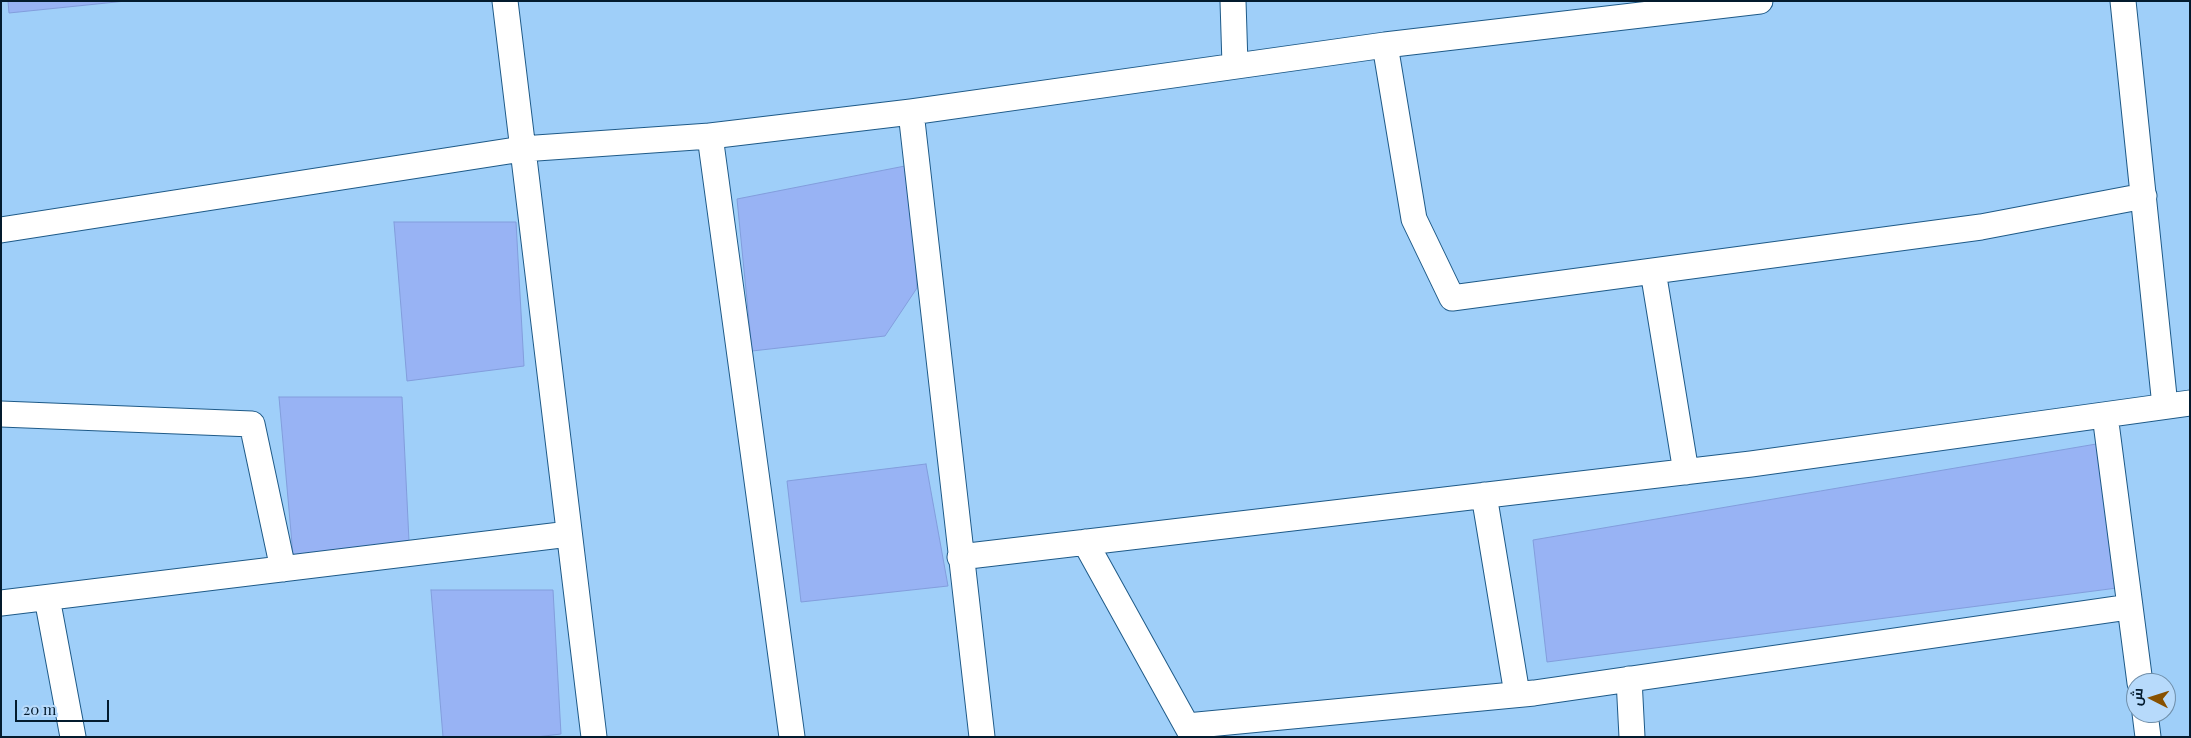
<!DOCTYPE html>
<html>
<head>
<meta charset="utf-8">
<style>
	body { margin:0 }
	#map { position:relative; width:2191px; height:738px; overflow:hidden; background:#9fcff9; font-family:"Playfair Display",Cairo,serif }
	canvas { display:block }
	.frame { position:absolute; inset:0; border:2px solid #031b2e; pointer-events:none }
	.north { position:absolute; left:2126px; top:673px; width:50px; height:50px; box-sizing:border-box; background:#b7dafb; border:1px solid #6f8ea9; border-radius:50%; rotate:275deg; font-size:14px; font-weight:700; line-height:20px; text-align:center; color:#031b2e }
	.north::after { content:''; display:block; margin:auto; width:18px; height:22px; background:#885100; clip-path:polygon(50% 0,100% 100%,50% 72%,0 100%) }
	.scale { position:absolute; left:15px; top:700px; width:94px; height:22px; box-sizing:border-box; border:2px solid #031b2e; border-top:0; padding-left:6px; font-size:15px; line-height:18px; white-space:nowrap; color:#031b2e; -webkit-text-stroke:4px #b7dafb; paint-order:stroke }
</style>
</head>
<body>
<div id="map">
<canvas width="2191" height="738"></canvas>
<div class="frame"></div>
<div class="north">ش</div>
<div class="scale">20 m</div>
</div>
<script>
const context = document.querySelector('canvas').getContext('2d');
context.lineJoin = 'round';
function fill(path, color) {
  context.fillStyle = color;
  context.fill(path, 'evenodd');
}
function toPath(rows) {
  const path = new Path2D();
  for (const r of rows) {
    path.moveTo(r[0], r[1]);
    for (let i = 2; i < r.length; i += 2) path.lineTo(r[i], r[i + 1]);
  }
  return path;
}
function strokePath(path, color, width, dash) {
  context.strokeStyle = color;
  context.lineWidth = width;
  context.lineCap = dash ? 'butt' : 'round';
  context.setLineDash(dash || []);
  context.stroke(path);
}
const building = toPath([
	[8,1,126,1,9,13,8,1],
	[910,165,917,288,885,336,752,351,737,199,910,165],
	[394,222,516,222,524,366,407,381,394,222],
	[279,397,402,397,409,541,293,555,279,397],
	[2108,442,2117,588,1547,662,1533,540,2108,442],
	[926,464,948,586,801,602,787,481,926,464],
	[431,590,553,590,561,734,536,737,443,737,431,590]
]);
const minor = toPath([
	[505,1,594,737],
	[1233,1,1235,65],
	[2123,1,2165,406],
	[1385,45,1414,219,1452,298,1981,227,2144,196],
	[911,112,982,737],
	[710,136,792,737],
	[1,230,522,149,710,136,911,112,1385,45,1760,1],
	[1653,271,1686,472],
	[1,414,252,424,283,569],
	[2105,415,2140,683],
	[1484,495,1517,694],
	[1085,542,1193,737],
	[960,557,1751,464,2190,403],
	[47,598,73,737],
	[1,603,569,534],
	[1629,679,1632,737],
	[2145,713,2148,737],
	[1187,726,1534,693,2129,607]
]);
fill(building, '#98b3f4');
strokePath(building, '#829ddc', 1);
strokePath(minor, '#1e5a88', 27);
strokePath(minor, '#fff', 25);
</script>
</body>
</html>
